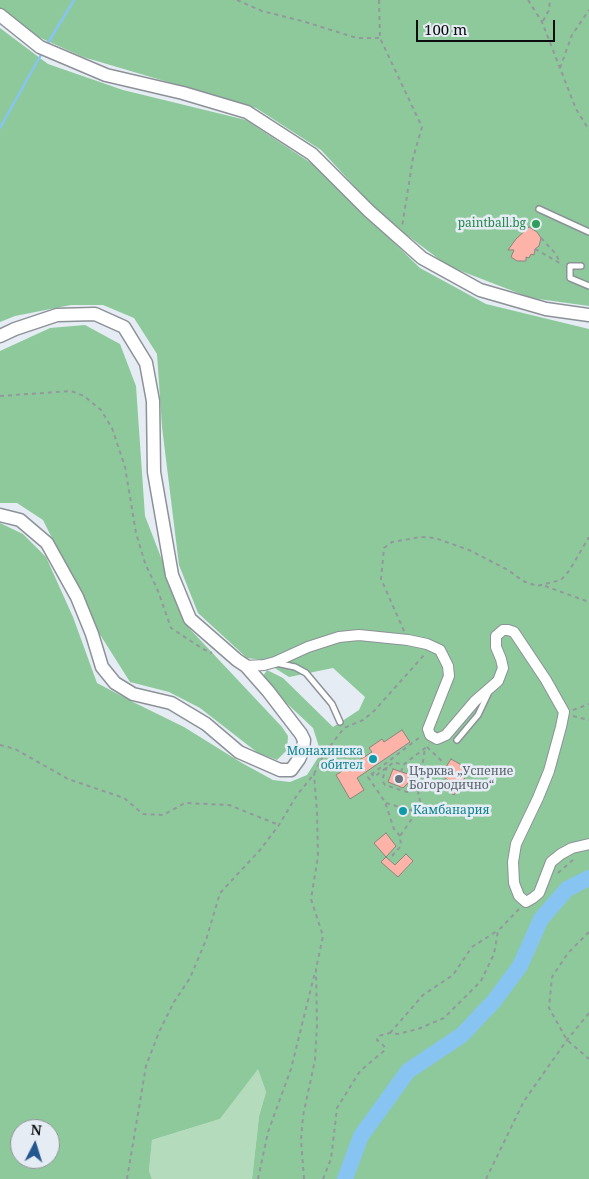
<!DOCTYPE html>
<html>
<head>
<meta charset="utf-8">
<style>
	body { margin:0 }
	#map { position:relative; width:589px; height:1179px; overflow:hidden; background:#e6ecf3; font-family:"Noto Serif",serif }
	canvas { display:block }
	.north { position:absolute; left:10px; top:1119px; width:50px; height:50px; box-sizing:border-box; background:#e6ecf3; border:1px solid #8e9398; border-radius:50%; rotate:5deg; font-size:14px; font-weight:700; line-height:20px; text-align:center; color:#0b0d0f }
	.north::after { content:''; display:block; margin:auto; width:18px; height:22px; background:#235790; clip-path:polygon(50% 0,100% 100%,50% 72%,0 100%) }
	.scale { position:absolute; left:416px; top:20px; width:139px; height:22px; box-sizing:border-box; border:2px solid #0b0d0f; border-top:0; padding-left:6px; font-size:15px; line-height:18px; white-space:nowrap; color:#0b0d0f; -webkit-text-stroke:4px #e6ecf3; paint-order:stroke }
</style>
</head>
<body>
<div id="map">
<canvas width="589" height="1179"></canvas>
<div class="north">N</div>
<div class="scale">100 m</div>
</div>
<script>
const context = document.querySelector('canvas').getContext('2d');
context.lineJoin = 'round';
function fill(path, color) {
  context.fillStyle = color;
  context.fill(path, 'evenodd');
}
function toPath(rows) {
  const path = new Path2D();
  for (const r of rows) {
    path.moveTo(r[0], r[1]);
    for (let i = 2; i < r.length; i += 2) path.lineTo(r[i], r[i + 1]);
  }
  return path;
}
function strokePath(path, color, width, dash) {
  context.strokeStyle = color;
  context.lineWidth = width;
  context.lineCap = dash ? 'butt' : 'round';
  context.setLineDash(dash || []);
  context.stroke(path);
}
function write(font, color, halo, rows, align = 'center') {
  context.font = font + ' "Noto Serif",serif';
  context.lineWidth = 5;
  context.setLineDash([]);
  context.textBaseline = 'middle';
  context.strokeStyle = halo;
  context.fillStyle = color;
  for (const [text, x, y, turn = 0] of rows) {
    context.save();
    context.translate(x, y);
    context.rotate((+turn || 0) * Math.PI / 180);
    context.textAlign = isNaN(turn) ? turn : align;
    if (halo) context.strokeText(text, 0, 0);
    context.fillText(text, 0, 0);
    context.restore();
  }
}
const green = toPath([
	[258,1068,266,1092,259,1116,252,1179,152,1179,149,1171,152,1140,220,1119]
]);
const forest = toPath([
	[0,0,589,0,589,306,531,298,448,266,383,217,321,150,256,108,83,57,25,31,0,8],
	[0,28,48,64,123,90,246,120,314,165,420,268,486,304,589,329,589,1179,252,1179,259,1116,266,1092,258,1069,220,1119,152,1140,149,1171,152,1179,0,1179,0,523,23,534,46,557,73,617,97,683,133,702,184,727,242,763,273,780,290,782,307,775,321,753,313,728,261,679,267,670,283,678,333,727,359,710,365,697,333,668,289,677,262,660,247,658,198,613,179,565,162,427,157,354,134,318,103,305,71,305,15,316,0,322],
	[20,1129,50,1129,50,1159,20,1159],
	[85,325,120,344,136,386,145,516,188,627,282,727,288,736,287,750,277,760,258,753,200,708,169,692,130,682,99,633,43,520,17,503,0,503,0,351,50,328]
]);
const stream = toPath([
	[46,46,74,0],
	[0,128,42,53]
]);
const river = toPath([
	[345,1179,361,1136,408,1071,462,1035,494,1001,520,966,541,919,567,889,589,878]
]);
const building = toPath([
	[529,227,537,232,541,238,539,246,535,249,534,255,531,254,529,258,526,257,526,261,517,261,511,257,514,250,508,250,516,239,529,227],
	[402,730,410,742,357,778,364,790,350,799,336,775,372,752,369,748,382,739,384,742,402,730],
	[451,759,470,770,454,795,443,788,448,780,441,775,451,759],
	[393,769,408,774,409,782,403,788,388,782,393,769],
	[386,833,396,846,386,857,374,843,386,833],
	[406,854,413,861,398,877,381,862,386,857,395,865,406,854]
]);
const path = toPath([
	[237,0,262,11,302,21,357,38,380,38],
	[379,0,380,38,422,127,413,158,402,227],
	[528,0,542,22,576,109,589,130],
	[543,21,549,10,550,0],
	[560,68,572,35,589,10],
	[541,238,556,254,560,263],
	[535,249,563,265],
	[0,396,71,391,84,396,101,410,112,428,125,467,136,533,145,563,158,591,171,628,203,649,212,653],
	[545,586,589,602],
	[404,631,381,579,384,548,392,542,421,537,435,538,469,550,508,570,523,581,537,586,561,580,569,571,589,537],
	[573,710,589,704],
	[573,716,589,720],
	[0,745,15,749,68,779,124,798,143,814,163,815,185,803,229,805,279,825],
	[427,747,444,763],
	[387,767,382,780,385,785,407,792,416,790,419,786],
	[401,772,403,765],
	[371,773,374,777,394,762,403,765,429,745],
	[386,803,417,812],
	[400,836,394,829,385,802,368,777,420,737],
	[392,856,401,846,400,836,420,807,421,803,418,795,425,748],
	[558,873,575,858],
	[589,932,568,953,552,977,549,1008,567,1040,589,1059],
	[390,1033,423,995,453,975,472,947,497,931],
	[127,1179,146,1066,159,1032,174,1002,190,978,206,940,220,893,260,850,279,825,297,795,314,774,324,754,344,728,363,720,374,711,425,654],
	[258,1179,268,1132,291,1069,315,972],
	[304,1179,301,1140,303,1116,315,1060,317,1025,316,969,323,936,311,899,318,856,317,812,314,774],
	[323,1179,331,1159,337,1108,360,1071,385,1050,384,1046,377,1040,378,1036,390,1033,398,1034,418,1029,444,1018,481,981,494,954,498,931,519,909],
	[486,1179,524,1101,567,1040,589,1013]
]);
const service = toPath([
	[539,209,589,232],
	[581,266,570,266,570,278,589,286],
	[276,663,295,667,306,673,332,704,340,722],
	[457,740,478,715,488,694]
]);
const minor = toPath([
	[246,666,264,665,275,662,308,647,339,637,359,635,408,640,427,644,440,650,448,666,449,676,428,729,430,735,437,739,446,735,475,701,498,681,503,668,501,659,496,647,496,636,503,630,508,630,514,632,546,680,564,712,561,727,549,771,538,798,516,844,513,862,514,883,519,896,526,902,533,898,539,893,551,862,561,854,572,848,589,844]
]);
const tertiary = toPath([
	[0,15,40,47,106,75,183,93,247,112,312,154,369,211,422,258,480,290,546,309,589,315],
	[0,336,15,329,57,315,95,314,124,327,146,363,153,401,154,472,172,575,190,619,237,660,246,666,268,691,301,734,304,740,303,750,299,759,291,770,280,770,239,752,206,724,171,703,133,694,115,683,102,667,92,634,77,597,47,543,20,520,0,515]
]);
const markers = [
	[536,224,5,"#2e9e5b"],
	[373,759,5,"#0f9aa8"],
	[399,779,5,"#6b7280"],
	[403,811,5,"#0f9aa8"]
];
const leisureNames = [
	["paintball.bg",526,224]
];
const cultureNames = [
	["Монахинска",363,752],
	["обител",363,766],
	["Камбанария",413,811,"left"]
];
const worshipNames = [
	["Църква „Успение",409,772],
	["Богородично“",409,786]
];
fill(green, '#b5dbbd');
fill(forest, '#8ec99c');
strokePath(stream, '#88c4f1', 2.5);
strokePath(river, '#88c4f1', 16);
fill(building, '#fdb3a7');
strokePath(building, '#8d8482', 1);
strokePath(service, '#8c9298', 8);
strokePath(minor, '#8c9298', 12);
strokePath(tertiary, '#8c9298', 15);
strokePath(path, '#93989d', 2, [4, 4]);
strokePath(service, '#fff', 5);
strokePath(minor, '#fff', 10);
strokePath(tertiary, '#fff', 12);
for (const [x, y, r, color] of markers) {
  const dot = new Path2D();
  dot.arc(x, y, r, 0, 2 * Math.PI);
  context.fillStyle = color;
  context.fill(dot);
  strokePath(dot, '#e6ecf3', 2);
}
write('12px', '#27864d', '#e6ecf3', leisureNames, 'right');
write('12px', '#0d838f', '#e6ecf3', cultureNames, 'right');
write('12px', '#5b616d', '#e6ecf3', worshipNames, 'left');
</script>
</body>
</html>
